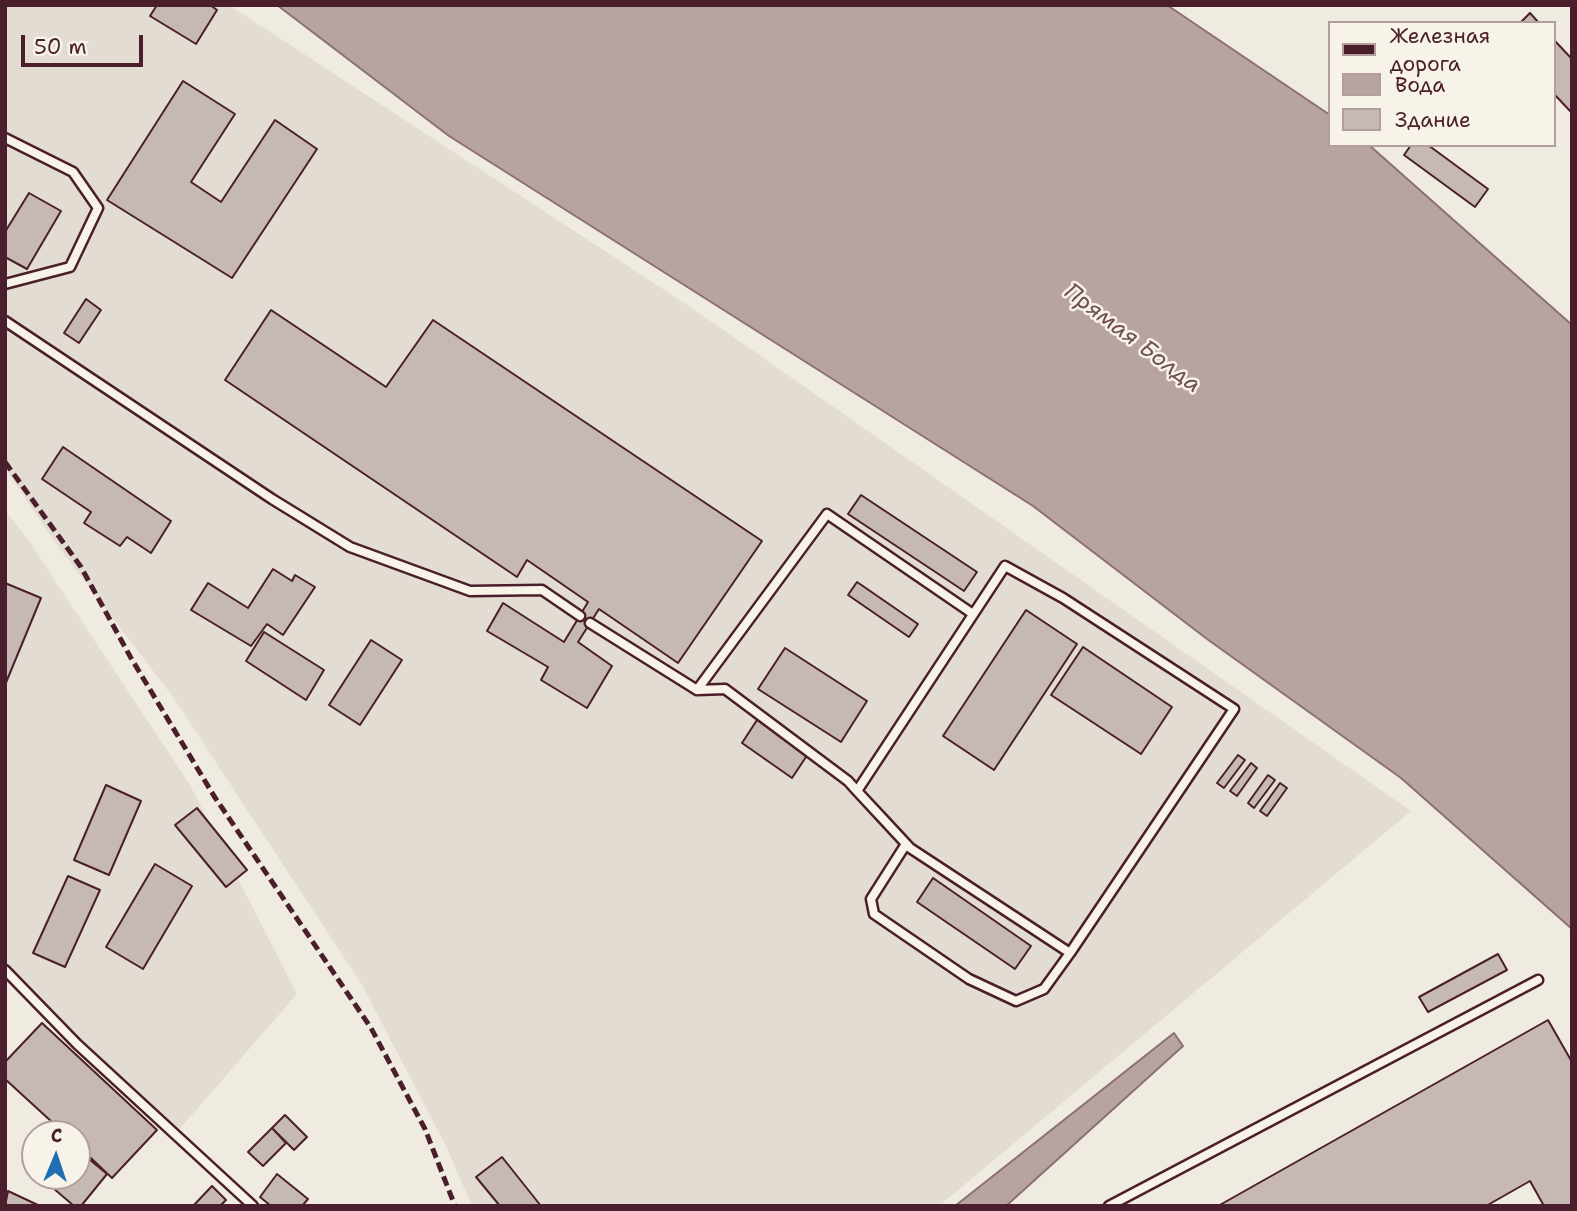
<!DOCTYPE html>
<html>
<head>
<meta charset="utf-8">
<style>
	body { margin:0 }
	#map { position:relative; width:1577px; height:1211px; overflow:hidden; background:#f0ebe0; font-family:"Shantell Sans",sans-serif }
	canvas { display:block }
	.frame { position:absolute; inset:0; border:7px solid #4a1f2b; pointer-events:none }
	.legend { position:absolute; left:1328px; top:21px; width:228px; height:126px; box-sizing:border-box; background:#f7f3e8; border:2px solid #b29e9c; margin:0; padding:9px 12px; list-style:none; font-size:21px; color:#4a1f2b }
	.legend li { display:flex; align-items:center; gap:14px; height:35px }
	.legend b { width:35px; border:2px solid #b29e9c }
	.north { position:absolute; left:21px; top:1120px; width:70px; height:70px; box-sizing:border-box; background:#f7f3e8; border:2px solid #b29e9c; border-radius:50%; rotate:2deg; font-size:19px; font-weight:700; line-height:28px; text-align:center; color:#4a1f2b }
	.north::after { content:''; display:block; margin:auto; width:24px; height:32px; background:#1f6fb2; clip-path:polygon(50% 0,100% 100%,50% 72%,0 100%) }
	.scale { position:absolute; left:21px; top:35px; width:122px; height:32px; box-sizing:border-box; border:4px solid #4a1f2b; border-top:0; padding-left:9px; font-size:21px; line-height:24px; white-space:nowrap; color:#4a1f2b; -webkit-text-stroke:5px #f7f3e8; paint-order:stroke }
</style>
</head>
<body>
<div id="map">
<canvas width="1577" height="1211"></canvas>
<div class="frame"></div>
<ul class="legend">
<li><b style="height:9px;background:#4a1f2b"></b>Железная дорога</li>
<li><b style="height:19px;background:#b7a4a2"></b>Вода</li>
<li><b style="height:19px;background:#c6b8b3"></b>Здание</li>
</ul>
<div class="north">С</div>
<div class="scale">50 m</div>
</div>
<script>
const context = document.querySelector('canvas').getContext('2d');
context.lineJoin = 'round';
function fill(path, color) {
  context.fillStyle = color;
  context.fill(path, 'evenodd');
}
function toPath(rows) {
  const path = new Path2D();
  for (const r of rows) {
    path.moveTo(r[0], r[1]);
    for (let i = 2; i < r.length; i += 2) path.lineTo(r[i], r[i + 1]);
  }
  return path;
}
function strokePath(path, color, width, dash) {
  context.strokeStyle = color;
  context.lineWidth = width;
  context.lineCap = dash ? 'butt' : 'round';
  context.setLineDash(dash || []);
  context.stroke(path);
}
function write(font, color, halo, rows, align = 'center') {
  context.font = font + ' "Shantell Sans",sans-serif';
  context.lineWidth = 5;
  context.setLineDash([]);
  context.textBaseline = 'middle';
  context.strokeStyle = halo;
  context.fillStyle = color;
  for (const [text, x, y, turn = 0] of rows) {
    context.save();
    context.translate(x, y);
    context.rotate((+turn || 0) * Math.PI / 180);
    context.textAlign = isNaN(turn) ? turn : align;
    if (halo) context.strokeText(text, 0, 0);
    context.fillText(text, 0, 0);
    context.restore();
  }
}
const built = toPath([
	[5,5,229,5,692,308,1411,811,939,1206,472,1206,446,1146,362,985,173,697,57,545,5,468],
	[5,511,27,538,190,785,297,994,177,1132,5,967]
]);
const water = toPath([
	[277,5,1167,5,1330,115,1330,145,1369,145,1572,325,1572,929,1401,778,1207,639,1033,506,449,136,277,5],
	[1174,1033,1183,1046,1006,1206,955,1206,1174,1033]
]);
const building = toPath([
	[157,5,210,5,217,10,196,44,150,16,157,5],
	[1530,13,1539,23,1520,23,1530,13],
	[1554,40,1572,59,1571,112,1554,94,1554,40],
	[183,81,235,114,191,182,221,202,275,120,317,149,232,278,107,200,183,81],
	[1411,145,1428,145,1488,189,1475,207,1404,155,1411,145],
	[29,193,61,211,27,269,5,257,5,232,29,193],
	[86,299,101,310,79,343,64,333,86,299],
	[271,310,386,387,433,320,762,541,678,663,599,609,578,642,612,666,587,708,541,680,548,667,487,631,503,603,564,642,588,602,527,560,517,577,225,380,271,310],
	[63,447,171,521,151,553,127,537,120,546,84,523,91,512,42,479,63,447],
	[861,495,977,572,964,591,848,514,861,495],
	[273,569,292,581,295,575,315,587,283,635,267,624,251,646,191,610,208,583,248,608,273,569],
	[857,582,918,624,909,637,848,595,857,582],
	[5,583,41,598,5,685,5,583],
	[1026,610,1077,644,994,770,943,736,1026,610],
	[264,632,324,670,306,700,246,661,264,632],
	[371,640,402,660,360,725,329,705,371,640],
	[1083,647,1172,707,1141,754,1051,695,1083,647],
	[785,648,867,701,841,742,758,689,785,648],
	[757,720,808,754,792,778,742,743,757,720],
	[1238,755,1245,760,1224,788,1217,783,1238,755],
	[1251,763,1257,768,1237,796,1230,791,1251,763],
	[1268,775,1275,780,1254,808,1248,803,1268,775],
	[1280,783,1287,788,1267,816,1260,811,1280,783],
	[106,785,141,801,109,875,74,860,106,785],
	[197,808,247,870,226,887,175,825,197,808],
	[155,864,192,886,143,969,106,947,155,864],
	[68,876,100,890,65,967,33,953,68,876],
	[933,878,1031,946,1015,969,917,902,933,878],
	[1498,954,1507,970,1428,1012,1419,997,1498,954],
	[1548,1020,1572,1062,1572,1206,1544,1206,1530,1181,1486,1206,1218,1206,1548,1020],
	[42,1023,157,1130,112,1178,77,1145,77,1134,65,1134,5,1079,5,1062,42,1023],
	[285,1115,307,1137,294,1150,272,1128,285,1115],
	[272,1128,286,1143,263,1166,248,1152,272,1128],
	[77,1149,107,1174,81,1206,74,1206,39,1176,77,1176,77,1149],
	[35,1154,35,1173,26,1165,35,1154],
	[502,1157,541,1206,500,1206,476,1177,502,1157],
	[277,1174,308,1199,302,1206,271,1206,260,1197,277,1174],
	[212,1186,226,1200,220,1206,193,1206,212,1186],
	[8,1191,40,1206,5,1206,8,1191]
]);
const service = toPath([
	[5,138,73,172,98,208,70,267,5,284],
	[5,321,272,499,350,547,470,591,542,590,580,616],
	[590,623,697,690,725,689,848,781,857,791,884,820,910,848,1070,953,1234,709,1063,598,1005,566,857,791],
	[697,690,827,514,973,614],
	[906,844,871,899,874,914,969,979,1016,1001,1044,989,1070,953],
	[5,970,77,1044,253,1206],
	[1109,1206,1538,980]
]);
const rail = toPath([
	[5,462,81,567,131,658,214,796,371,1028,425,1129,455,1206]
]);
const waterNames = [
	["Прямая Болда",1132,339,37]
];
fill(built, '#e3dcd2');
fill(water, '#b7a4a2');
strokePath(water, '#8b6f72', 2);
fill(building, '#c6b8b3');
strokePath(building, '#4a1f2b', 2);
strokePath(service, '#4a1f2b', 13);
strokePath(service, '#f7f3e8', 8);
strokePath(rail, '#4a1f2b', 5, [10, 5]);
write('italic 23px', '#704e55', '#f7f3e8', waterNames);
</script>
</body>
</html>
